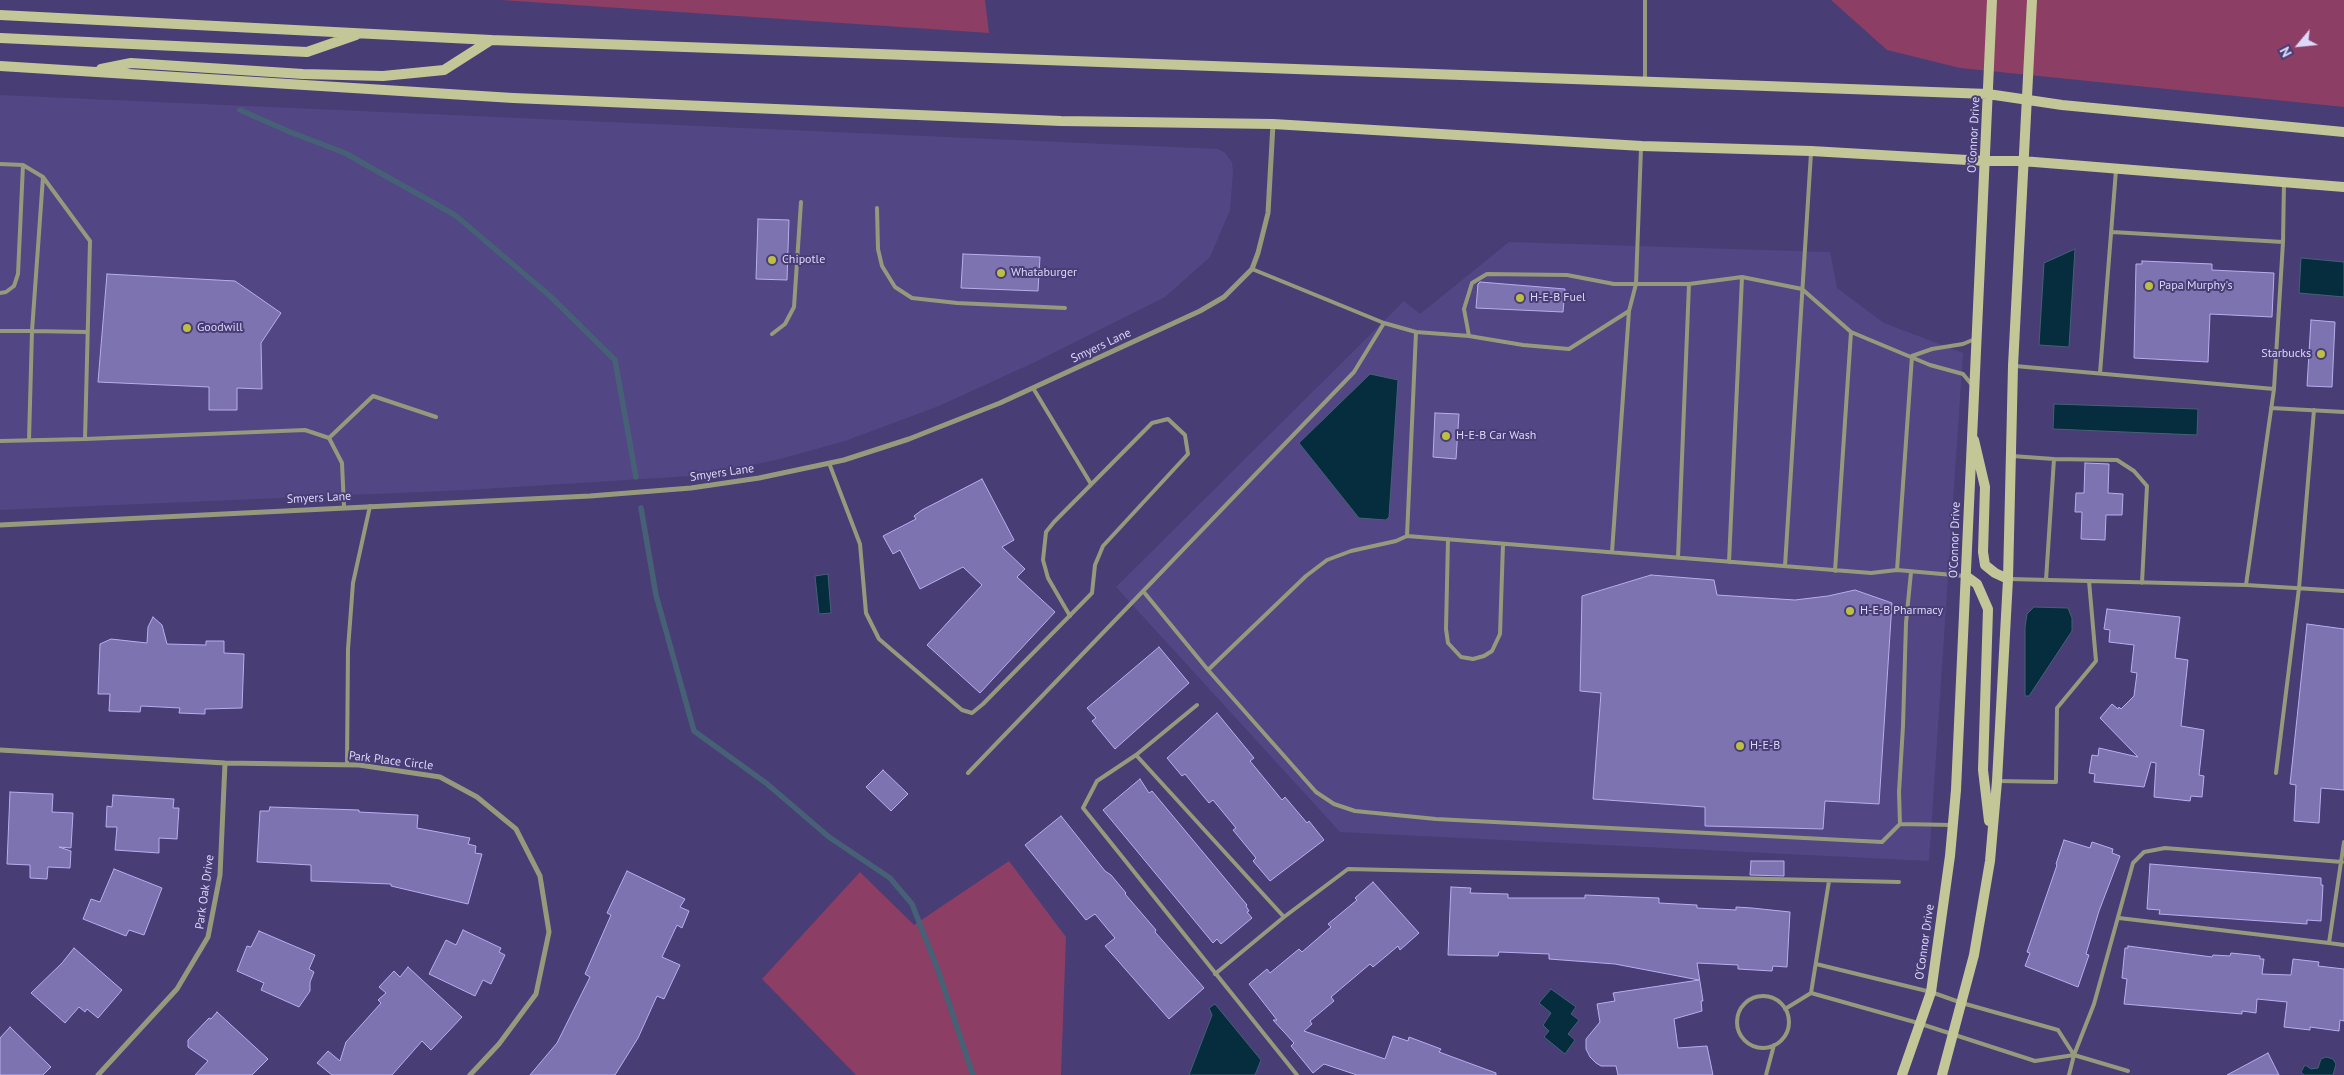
<!DOCTYPE html>
<html>
<head>
<meta charset="utf-8">
<style>
	body { margin:0 }
	#map { position:relative; width:2344px; height:1075px; overflow:hidden; background:#483d75; font-family:"PT Sans",sans-serif }
	canvas { display:block }
	.north { position:absolute; left:2274px; top:20px; width:50px; height:50px; -webkit-text-stroke:4px #483d75; paint-order:stroke; rotate:242deg; font-size:14px; font-weight:700; line-height:20px; text-align:center; color:#dcd8fa }
	.north::after { content:''; display:block; margin:auto; width:18px; height:22px; background:#dcd8fa; clip-path:polygon(50% 0,100% 100%,50% 72%,0 100%) }
</style>
</head>
<body>
<div id="map">
<canvas width="2344" height="1075"></canvas>
<div class="north">N</div>
</div>
<script>
const context = document.querySelector('canvas').getContext('2d');
context.lineJoin = 'round';
function fill(path, color) {
  context.fillStyle = color;
  context.fill(path, 'evenodd');
}
function toPath(rows) {
  const path = new Path2D();
  for (const r of rows) {
    if (r.length === 3) {
      path.moveTo(r[0] + r[2], r[1]);
      path.arc(r[0], r[1], r[2], 0, 2 * Math.PI);
      continue;
    }
    path.moveTo(r[0], r[1]);
    for (let i = 2; i < r.length; i += 2) path.lineTo(r[i], r[i + 1]);
  }
  return path;
}
function strokePath(path, color, width, dash) {
  context.strokeStyle = color;
  context.lineWidth = width;
  context.lineCap = dash ? 'butt' : 'round';
  context.setLineDash(dash || []);
  context.stroke(path);
}
function write(font, color, halo, rows, align = 'center') {
  context.font = font + ' "PT Sans",sans-serif';
  context.lineWidth = 4;
  context.setLineDash([]);
  context.textBaseline = 'middle';
  context.strokeStyle = halo;
  context.fillStyle = color;
  for (const [text, x, y, turn = 0] of rows) {
    context.save();
    context.translate(x, y);
    context.rotate((+turn || 0) * Math.PI / 180);
    context.textAlign = isNaN(turn) ? turn : align;
    if (halo) context.strokeText(text, 0, 0);
    context.fillText(text, 0, 0);
    context.restore();
  }
}
const built = toPath([
	[0,95,1218,149,1225,153,1232,162,1233,173,1230,210,1210,257,1165,297,1033,363,939,406,845,441,780,459,706,475,467,490,0,510],
	[1509,242,1830,252,1837,288,1884,323,1963,353,1929,861,1340,832,1116,587,1404,301,1420,314]
]);
const green = toPath([
	[501,0,985,0,989,33],
	[1831,0,2344,0,2344,107,1960,68,1887,50],
	[1009,861,1066,937,1061,1075,856,1075,762,979,860,872,914,925]
]);
const water = toPath([
	[2075,249,2069,347,2039,345,2044,263,2075,249],
	[2301,258,2344,262,2344,297,2299,293,2301,258],
	[1370,374,1398,380,1389,517,1386,520,1359,518,1299,443,1370,374],
	[2054,404,2198,409,2197,435,2053,429,2054,404],
	[828,574,831,613,819,614,815,576,828,574],
	[2034,607,2068,608,2072,618,2072,631,2029,696,2025,696,2025,627,2027,614,2034,607],
	[1551,989,1576,1007,1571,1014,1579,1020,1568,1034,1575,1040,1565,1054,1544,1037,1549,1031,1543,1025,1551,1013,1539,1003,1551,989],
	[1215,1004,1261,1060,1255,1075,1189,1075,1212,1015,1209,1008,1215,1004],
	[2326,1057,2333,1059,2336,1064,2333,1075,2304,1075,2301,1072,2305,1065,2311,1069,2318,1068,2321,1059,2326,1057]
]);
const stream = toPath([
	[240,110,290,132,345,153,455,215,550,296,615,360,636,477],
	[641,508,656,595,694,731,766,783,829,837,890,878,912,904,938,970,973,1075]
]);
const building = toPath([
	[758,219,789,220,787,280,756,279,758,219],
	[963,254,1040,257,1038,291,961,288,963,254],
	[2142,261,2212,264,2212,270,2274,273,2272,317,2210,314,2208,362,2134,358,2136,264,2142,264,2142,261],
	[107,274,235,281,281,313,261,343,262,389,237,388,237,410,209,410,209,387,98,382,107,274],
	[1480,282,1565,289,1563,312,1476,308,1478,284,1480,282],
	[2311,320,2335,322,2332,387,2307,386,2311,320],
	[1435,413,1459,414,1456,459,1433,457,1435,413],
	[2085,463,2109,464,2108,493,2123,494,2122,515,2106,515,2105,540,2081,539,2082,512,2075,512,2076,493,2084,493,2085,463],
	[982,479,1014,540,1002,547,1025,569,1017,577,1055,612,980,693,927,645,982,585,963,567,920,589,900,550,893,554,883,536,916,519,914,516,922,510,982,479],
	[1651,575,1714,580,1717,595,1795,600,1828,596,1855,590,1892,603,1879,804,1825,801,1823,829,1705,826,1705,807,1593,799,1601,693,1580,691,1582,596,1651,575],
	[2107,609,2180,617,2175,658,2188,660,2181,726,2204,730,2199,775,2204,776,2202,797,2191,796,2190,801,2154,797,2156,763,2151,762,2144,787,2094,782,2095,774,2089,773,2092,755,2098,756,2099,748,2138,757,2100,718,2112,704,2118,709,2119,707,2121,709,2134,696,2137,673,2131,672,2134,645,2109,642,2110,630,2104,629,2107,609],
	[153,617,162,625,167,644,206,645,206,641,224,641,224,653,244,654,242,708,205,709,205,714,179,713,180,708,141,706,140,712,109,711,110,694,98,694,100,644,111,639,147,643,148,627,153,617],
	[2307,624,2344,629,2344,790,2321,788,2319,823,2294,821,2296,785,2290,784,2307,624],
	[1159,647,1189,683,1115,749,1092,721,1096,718,1087,708,1159,647],
	[1217,713,1254,758,1250,761,1282,800,1285,797,1307,823,1309,821,1324,840,1270,881,1253,861,1256,858,1233,830,1236,828,1213,800,1209,803,1185,774,1182,776,1167,758,1217,713],
	[883,770,908,794,891,811,866,787,883,770],
	[1140,779,1149,793,1152,791,1247,905,1246,906,1249,911,1247,912,1252,918,1221,944,1217,939,1213,943,1103,810,1140,779],
	[10,792,53,794,52,812,73,813,71,848,59,847,71,851,70,868,48,867,47,879,30,878,30,865,7,864,10,792],
	[113,795,174,799,173,808,179,808,177,839,159,838,159,853,115,850,117,827,106,827,107,806,112,807,113,795],
	[270,807,359,810,359,812,418,815,417,828,470,838,468,844,476,846,475,853,482,854,468,904,391,886,391,884,311,881,311,865,257,862,260,811,269,811,270,807],
	[1061,816,1105,871,1111,875,1126,893,1125,894,1156,930,1155,932,1204,988,1169,1019,1105,946,1115,938,1095,914,1086,920,1025,845,1061,816],
	[2064,840,2090,848,2092,842,2113,849,2112,853,2120,856,2099,911,2086,954,2089,955,2078,987,2025,966,2030,953,2027,952,2057,865,2056,864,2064,840],
	[1751,861,1784,861,1784,876,1750,875,1751,861],
	[2150,864,2321,878,2321,885,2323,885,2321,921,2307,920,2307,924,2159,914,2160,910,2147,909,2150,864],
	[114,869,162,888,144,935,129,930,126,936,83,919,91,899,100,902,114,869],
	[627,871,685,899,680,907,689,911,682,928,677,925,662,957,680,965,664,999,657,996,638,1038,615,1075,530,1075,557,1043,590,977,585,974,611,915,607,913,627,871],
	[1373,882,1419,933,1400,950,1398,946,1373,967,1370,964,1331,997,1334,1001,1310,1021,1312,1024,1304,1031,1385,1059,1393,1036,1408,1041,1409,1037,1441,1049,1439,1052,1496,1073,1496,1075,1357,1075,1324,1064,1313,1073,1291,1046,1294,1043,1273,1020,1277,1020,1249,984,1267,969,1270,973,1299,949,1302,952,1331,927,1328,924,1357,900,1355,898,1373,882],
	[1451,887,1471,888,1470,893,1508,894,1508,898,1585,898,1585,895,1659,898,1659,903,1697,905,1697,908,1736,910,1736,907,1752,908,1790,912,1787,967,1773,966,1772,971,1738,969,1738,965,1697,963,1703,1001,1701,1001,1702,1011,1674,1019,1678,1048,1707,1046,1713,1075,1618,1075,1616,1066,1601,1066,1596,1063,1590,1057,1586,1049,1586,1039,1600,1022,1597,1004,1615,1001,1613,993,1699,980,1615,964,1549,959,1549,954,1499,952,1498,956,1448,955,1451,887],
	[463,930,501,948,499,952,505,955,491,984,483,980,475,996,429,974,446,940,456,945,463,930],
	[259,931,315,955,309,969,314,972,310,982,310,991,299,1007,261,990,264,983,237,971,247,946,251,947,259,931],
	[2128,946,2212,957,2213,955,2230,956,2231,953,2260,956,2260,959,2264,959,2262,974,2291,975,2293,959,2319,962,2318,966,2344,969,2344,1021,2340,1020,2339,1031,2310,1027,2310,1030,2284,1027,2287,1002,2257,999,2256,1013,2242,1011,2242,1014,2124,1004,2127,979,2122,978,2125,948,2128,948,2128,946],
	[74,948,122,990,98,1018,87,1009,85,1012,79,1007,65,1023,31,993,62,963,74,948],
	[408,967,462,1017,431,1050,422,1041,392,1075,332,1075,317,1063,328,1051,340,1061,346,1042,381,1003,378,1000,386,993,379,987,394,971,400,977,408,967],
	[217,1012,268,1059,252,1075,195,1075,208,1061,188,1047,188,1040,209,1018,211,1019,217,1012],
	[10,1027,51,1067,43,1075,0,1075,0,1038,10,1027],
	[2268,1053,2279,1075,2227,1075,2268,1053]
]);
const service = toPath([
	[1645,0,1645,80],
	[0,164,23,165,43,177,90,241,85,439,305,430,329,438,342,463,344,507],
	[877,208,878,249,882,266,895,287,912,298,957,303,1065,308],
	[2283,242,2284,182],
	[1252,269,1384,323,1416,332,1469,336,1523,345,1569,349,1629,311,1636,284,1689,284,1742,277,1802,289,1851,332,1930,365,1963,374,1972,385],
	[0,293,6,292,14,286,18,274,23,165],
	[0,331,32,331,43,177],
	[1416,332,1407,536,1871,573,1897,570,1964,576],
	[772,334,785,324,794,307,801,202],
	[1469,336,1464,309,1472,283,1487,274,1567,275,1614,284,1636,284,1641,148],
	[1912,356,1932,349,1963,344,1975,339],
	[2015,366,2274,389],
	[2100,373,2116,170],
	[1033,388,1091,484],
	[2271,408,2344,412],
	[329,438,373,396,436,417],
	[29,440,32,331,87,332],
	[0,441,85,439],
	[2012,456,2054,459,2046,580],
	[2054,459,2117,460,2134,471,2147,486,2142,583],
	[829,463,860,544,866,613,879,639,962,710,972,713,983,704,1092,593,1095,565,1103,546,1188,454,1185,435,1168,419,1152,423,1054,522,1046,532,1043,560,1048,578,1070,616],
	[1448,539,1446,629,1448,643,1461,657,1473,659,1484,656,1492,651,1500,634,1503,544],
	[1612,552,1629,311],
	[1678,558,1689,284],
	[1729,562,1742,277],
	[1785,566,1811,153],
	[1897,570,1912,356],
	[1835,571,1851,332],
	[2010,579,2246,585,2274,389,2283,242,2112,232],
	[2246,585,2344,591],
	[1143,591,1208,670,1316,792,1334,804,1355,811,1436,819,1882,842,1900,824,1953,825],
	[1208,670,1306,576,1327,560,1351,551,1396,541,1407,536],
	[1197,705,1136,755,1097,781,1083,808,1297,1075],
	[1136,755,1284,917],
	[347,765,348,649,353,583,370,506],
	[968,773,1354,372,1384,323],
	[2276,773,2299,588,2314,410],
	[1997,781,2056,782,2057,708,2096,661,2089,581],
	[1900,824,1899,792,1903,726,1906,623,1911,572],
	[2119,918,2329,943,2344,842],
	[2329,943,2344,945],
	[1816,964,1931,992,1962,1003,2058,1030,2074,1055],
	[1215,974,1284,917,1348,869,1899,882],
	[1811,993,1918,1023,2035,1061,2074,1055,2128,1071],
	[1763,1022,26],
	[1785,1009,1811,993,1829,881],
	[1766,1075,1774,1045],
	[2069,1075,2074,1055,2094,1004,2133,863,2144,852,2165,848,2342,862]
]);
const minor = toPath([
	[0,525,590,496,691,488,759,478,844,460,909,439,1000,403,1200,311,1224,297,1252,269,1258,253,1268,213,1273,124],
	[0,750,225,763,359,765,440,777,477,797,516,829,540,876,549,932,536,994,499,1044,470,1075],
	[98,1075,177,989,208,937,220,875,225,763]
]);
const secondary = toPath([
	[0,15,491,40,1988,94,2062,105,2344,132],
	[0,38,307,52,356,35],
	[0,66,513,98,1061,121,1273,124,1642,146,1811,151,1985,161,2022,161,2344,187],
	[101,69,131,63,303,74,383,76,444,70,491,40],
	[1974,440,1985,487,1983,552,1985,565,1995,573,2008,579],
	[1966,576,1977,584,1988,609,1983,770,1989,821],
	[1902,1075,1931,992,1950,856,1956,790,1992,0],
	[1942,1075,1974,955,1990,861,1997,781,2008,579,2013,366,2032,0]
]);
const markers = [
	[772,260,5,"#bcbf44"],
	[1001,273,5,"#bcbf44"],
	[2149,286,5,"#bcbf44"],
	[1520,298,5,"#bcbf44"],
	[187,328,5,"#bcbf44"],
	[2321,354,5,"#bcbf44"],
	[1446,436,5,"#bcbf44"],
	[1850,611,5,"#bcbf44"],
	[1740,746,5,"#bcbf44"]
];
const streetNames = [
	["O'Connor Drive",1974,135,-87],
	["Smyers Lane",1101,346,-25],
	["Smyers Lane",722,473,-8],
	["Smyers Lane",319,498,-3],
	["O'Connor Drive",1955,540,-88],
	["Park Place Circle",391,761,7],
	["Park Oak Drive",205,892,-82],
	["O'Connor Drive",1925,942,-82]
];
const poiNames = [
	["Chipotle",782,260],
	["Whataburger",1011,273],
	["Papa Murphy's",2159,286],
	["H-E-B Fuel",1530,298],
	["Goodwill",197,328],
	["Starbucks",2311,354,"right"],
	["H-E-B Car Wash",1456,436],
	["H-E-B Pharmacy",1860,611],
	["H-E-B",1750,746]
];
fill(built, '#524684');
fill(green, '#8c3e65');
fill(water, '#062d3e');
strokePath(water, '#466076', 1);
strokePath(stream, '#466076', 5.5);
fill(building, '#7d73b0');
strokePath(building, '#b8aeef', 1);
strokePath(service, '#97997c', 4);
strokePath(minor, '#97997c', 5);
strokePath(secondary, '#c3c697', 10);
for (const [x, y, r, color] of markers) {
  const dot = new Path2D();
  dot.arc(x, y, r, 0, 2 * Math.PI);
  context.fillStyle = color;
  context.fill(dot);
  strokePath(dot, '#483d75', 2);
}
write('12px', '#dcd8fa', '#483d75', streetNames);
write('12px', '#dcd8fa', '#483d75', poiNames, 'left');
</script>
</body>
</html>
